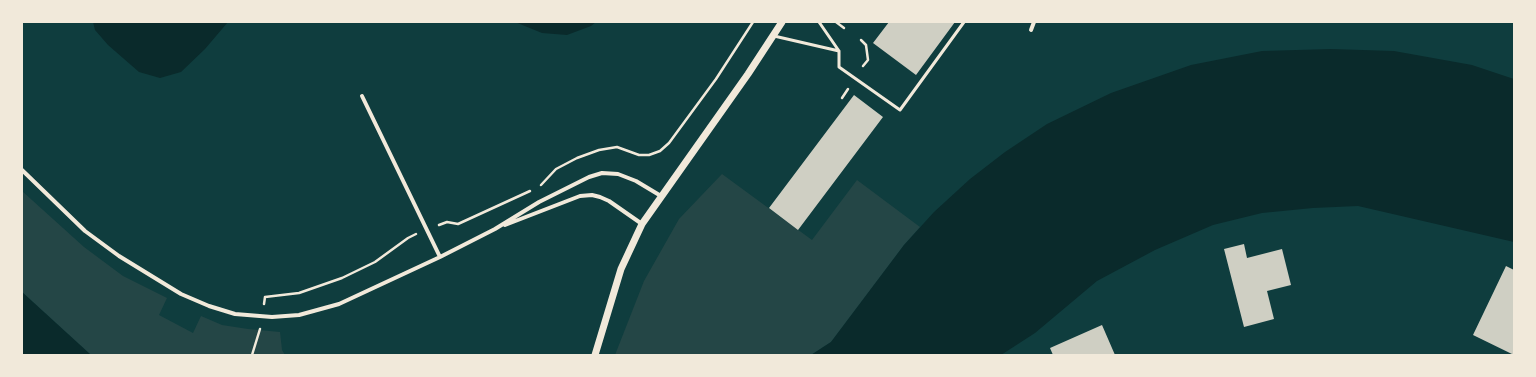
<!DOCTYPE html>
<html>
<head>
<meta charset="utf-8">
<style>
	body { margin:0 }
	#map { position:relative; width:1536px; height:377px; overflow:hidden; background:#0f3d3e; font-family:"Noto Sans",sans-serif }
	canvas { display:block }
	.frame { position:absolute; inset:0; border:23px solid #f1e9da; pointer-events:none }
</style>
</head>
<body>
<div id="map">
<canvas width="1536" height="377"></canvas>
<div class="frame"></div>
</div>
<script>
const context = document.querySelector('canvas').getContext('2d');
context.lineJoin = 'round';
function fill(path, color) {
  context.fillStyle = color;
  context.fill(path, 'evenodd');
}
function toPath(rows) {
  const path = new Path2D();
  for (const r of rows) {
    path.moveTo(r[0], r[1]);
    for (let i = 2; i < r.length; i += 2) path.lineTo(r[i], r[i + 1]);
  }
  return path;
}
function strokePath(path, color, width, dash) {
  context.strokeStyle = color;
  context.lineWidth = width;
  context.lineCap = dash ? 'butt' : 'round';
  context.setLineDash(dash || []);
  context.stroke(path);
}
const green = toPath([
	[722,174,812,240,857,180,920,227,904,245,831,342,811,355,615,355,644,281,679,219],
	[22,191,84,247,123,276,167,298,159,315,193,333,201,316,222,325,248,329,280,332,282,350,285,355,91,355,22,292]
]);
const water = toPath([
	[93,22,228,22,205,49,181,72,160,78,139,72,108,45,95,30],
	[515,22,596,22,591,26,567,35,542,33],
	[1331,49,1394,51,1472,65,1514,79,1514,242,1358,206,1313,208,1262,213,1213,225,1155,250,1097,281,1035,333,1001,355,811,355,831,342,904,245,934,212,970,179,1005,152,1047,124,1111,93,1191,65,1262,51],
	[22,292,91,355,22,355]
]);
const building = toPath([
	[889,22,955,22,916,75,873,43],
	[854,95,883,117,798,230,769,208],
	[1244,244,1247,258,1282,249,1291,285,1267,291,1274,319,1244,327,1224,249],
	[1506,266,1514,270,1514,355,1473,335],
	[1102,325,1115,355,1053,355,1050,348]
]);
const path = toPath([
	[836,22,844,28],
	[861,40,866,45,868,60,863,66],
	[842,98,848,89],
	[541,185,556,169,577,158,599,150,617,147,639,155,649,155,660,151,669,143,716,79,753,22],
	[439,225,447,222,458,224,530,191],
	[264,304,265,297,299,293,342,278,375,262,408,238,416,234],
	[252,355,260,329]
]);
const service = toPath([
	[819,22,839,51,839,67,900,110,964,22],
	[774,36,839,51]
]);
const minor = toPath([
	[1031,30,1034,22],
	[362,96,440,257],
	[22,170,85,231,119,256,181,294,209,306,235,314,272,317,299,315,339,304,440,257,495,229,539,202,589,177,602,173,618,174,636,181,661,196],
	[505,225,580,196,592,195,600,197,609,201,642,224]
]);
const tertiary = toPath([
	[595,355,621,269,642,224,748,74,782,22]
]);
fill(green, '#244646');
fill(water, '#0a2a2b');
fill(building, '#cfcfc3');
strokePath(path, '#f1e9da', 2.5);
strokePath(service, '#f1e9da', 3);
strokePath(minor, '#f1e9da', 4);
strokePath(tertiary, '#f1e9da', 7);
</script>
</body>
</html>
